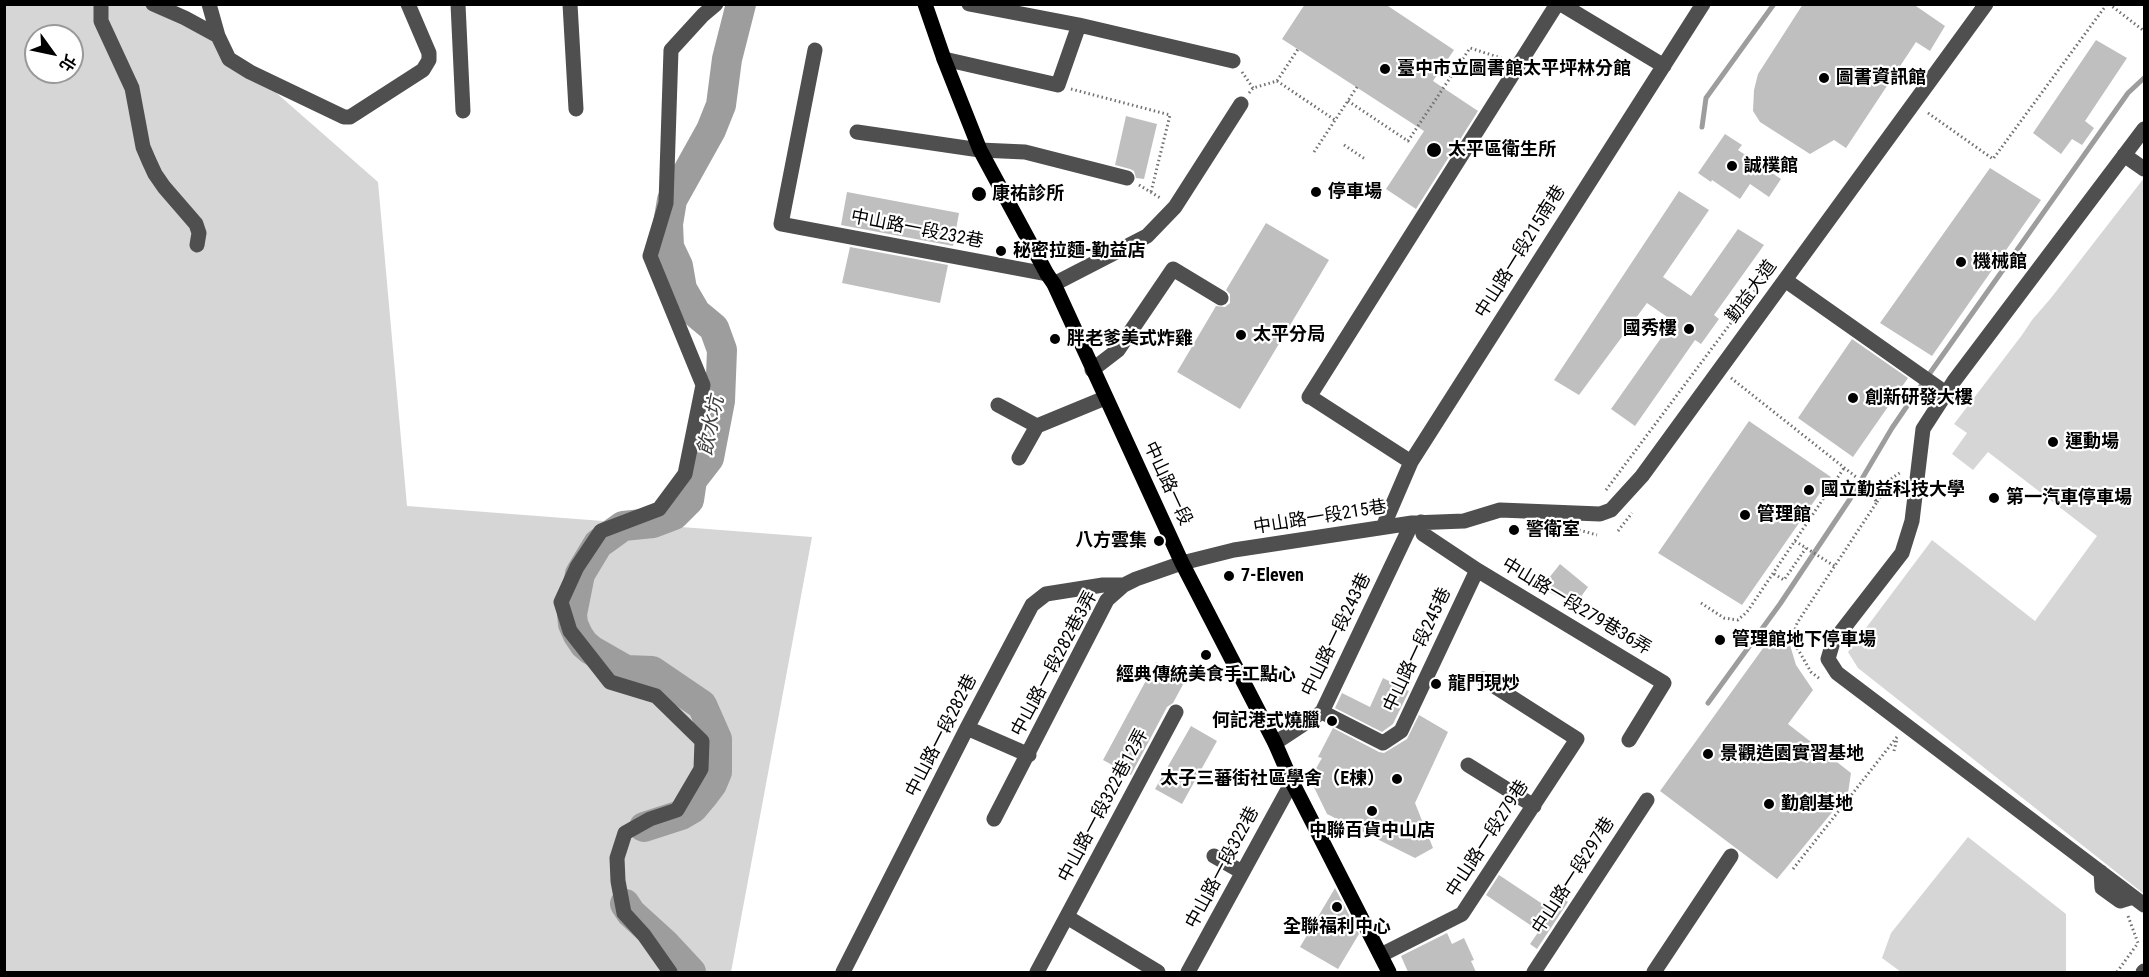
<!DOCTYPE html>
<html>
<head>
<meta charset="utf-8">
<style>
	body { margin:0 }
	#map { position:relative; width:2149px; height:977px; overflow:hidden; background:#fff; font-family:"Roboto Condensed","Noto Sans TC",sans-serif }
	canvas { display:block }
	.frame { position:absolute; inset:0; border:6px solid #000; pointer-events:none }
	.north { position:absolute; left:24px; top:24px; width:60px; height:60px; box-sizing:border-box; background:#fff; border:2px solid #999; border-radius:50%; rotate:123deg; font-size:16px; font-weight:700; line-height:24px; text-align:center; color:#000 }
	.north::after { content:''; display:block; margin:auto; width:21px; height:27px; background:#000; clip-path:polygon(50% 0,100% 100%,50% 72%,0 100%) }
</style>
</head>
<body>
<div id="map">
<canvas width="2149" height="977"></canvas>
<div class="frame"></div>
<div class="north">北</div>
</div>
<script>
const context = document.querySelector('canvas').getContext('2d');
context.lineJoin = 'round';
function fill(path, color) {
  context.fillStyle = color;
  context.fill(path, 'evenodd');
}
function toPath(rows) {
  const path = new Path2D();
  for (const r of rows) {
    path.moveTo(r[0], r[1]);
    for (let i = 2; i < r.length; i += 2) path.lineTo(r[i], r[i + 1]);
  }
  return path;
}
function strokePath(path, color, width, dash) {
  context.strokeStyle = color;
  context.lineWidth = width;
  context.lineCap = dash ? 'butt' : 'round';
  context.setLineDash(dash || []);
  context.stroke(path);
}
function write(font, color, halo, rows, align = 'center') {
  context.font = font + ' "Roboto Condensed","Noto Sans TC",sans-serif';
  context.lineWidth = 4.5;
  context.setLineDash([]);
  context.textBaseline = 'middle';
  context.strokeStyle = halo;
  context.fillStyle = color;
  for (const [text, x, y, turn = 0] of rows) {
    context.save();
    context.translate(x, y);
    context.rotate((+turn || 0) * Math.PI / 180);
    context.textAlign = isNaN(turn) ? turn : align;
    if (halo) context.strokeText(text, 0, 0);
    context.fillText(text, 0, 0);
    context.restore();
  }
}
const green = toPath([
	[5,5,176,5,378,182,407,506,812,537,731,972,5,972],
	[36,36,72,36,72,72,36,72],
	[2144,178,2144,894,1858,668,1848,652,1932,540,2035,621,2097,536,1988,452,1973,470,1952,454,1967,433,1954,424,2022,335,2032,320,2051,298],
	[1968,837,2066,914,2066,972,1901,972,1882,958,1891,933]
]);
const stream = toPath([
	[1702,127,1706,98,1774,4],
	[1708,703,1780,604,1850,499,1892,428,1918,390,2128,93,2144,78]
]);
const river = toPath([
	[644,827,681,815,693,808,703,796,712,784,717,772,717,739,702,705,652,671,626,670,591,650,584,644,578,635,573,624,572,614,580,574,598,544,623,526,653,523,674,515,689,500,692,480,709,458,720,401,722,350,714,328,696,313,682,289,678,266,669,247,668,224,672,200,711,130,721,105,727,59,741,4],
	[625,904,631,913,664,943,691,972]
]);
const building = toPath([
	[1305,4,1385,4,1454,50,1433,81,1478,111,1416,209,1386,189,1424,131,1282,39],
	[1803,4,1913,4,1945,26,1930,51,1916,42,1846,148,1834,140,1810,154,1760,122,1753,111,1754,90,1758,74],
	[2096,40,2127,58,2085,121,2094,128,2082,145,2072,139,2061,154,2033,133],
	[1126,116,1157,124,1144,179,1136,178,1134,171,1130,169,1115,165],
	[1725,134,1742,145,1738,150,1781,179,1769,197,1750,184,1740,199,1712,180,1711,182,1698,173],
	[1990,168,2041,200,1932,356,1880,323],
	[1679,191,1709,210,1663,277,1691,296,1738,229,1764,245,1714,315,1719,319,1701,344,1695,340,1635,426,1611,409,1673,321,1647,303,1579,395,1554,380],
	[847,192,959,213,953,246,841,225],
	[1266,223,1329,260,1240,409,1177,372,1216,306,1225,307,1230,303,1230,294,1226,290],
	[850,247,948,265,940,303,842,283],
	[1852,339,1908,378,1853,457,1798,418],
	[1749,421,1831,477,1742,605,1658,553],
	[1560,564,1588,587,1575,605,1541,588],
	[1774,633,1790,645,1796,665,1813,690,1788,724,1851,773,1848,793,1777,879,1660,791],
	[1156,662,1186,679,1173,703,1167,707,1131,775,1103,760],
	[1383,678,1409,691,1393,724,1382,732,1335,708,1342,693,1370,707],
	[1419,715,1448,732,1415,803,1433,848,1415,858,1327,814,1310,779,1322,758,1318,757,1333,728,1379,752,1384,753,1407,739],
	[1191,726,1217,741,1182,804,1155,789],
	[1499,875,1553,911,1562,898,1568,902,1537,949,1530,944,1539,931,1486,895],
	[1335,888,1359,934,1338,969,1300,947],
	[1447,933,1452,944,1464,938,1474,960,1471,961,1476,972,1408,972,1401,956]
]);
const path = toPath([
	[2109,4,2144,31],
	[1242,72,1253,88],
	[1277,81,1335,120],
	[1071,89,1170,115,1151,192],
	[1249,93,1253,88,1277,81,1298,49],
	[1348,101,1408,141,1470,48,1504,59],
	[1928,113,1993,159,2107,4],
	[1344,145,1365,159],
	[1314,152,1357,87],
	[1139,185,1162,199],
	[1731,378,1856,477,1877,502,1797,623,1792,639,1811,672,1820,679],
	[1606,490,1766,276],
	[1877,502,1892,478,1901,472],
	[1579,530,1597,535],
	[1618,531,1632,513],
	[1795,541,1836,567],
	[1774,574,1784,580,1806,548],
	[1701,603,1724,618,1738,620,1747,612,1844,468],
	[1894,751,1897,739],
	[1793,869,1897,737],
	[2117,972,2138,943,2128,916,2126,915]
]);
const minor = toPath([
	[101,4,101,21,132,88,143,147,149,161,155,174,164,187,196,224,199,233,197,245],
	[153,4,185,18,218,36],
	[209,4,218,36,229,59,250,72,344,117,350,117,423,70,429,60,429,53,408,4],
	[458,4,463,111],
	[570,4,576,109],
	[969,4,1079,25,1233,61],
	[1561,4,1664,66],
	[815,50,781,224,1047,274],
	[944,59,1058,85,1079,25],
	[2144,129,1954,381,1923,429,1912,521,1902,553,1833,642,1828,659,1837,673,2144,905],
	[857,132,980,150,1025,152,1127,178],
	[2124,155,2144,169],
	[1785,280,1947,394],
	[1054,284,1147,236,1175,207,1241,104],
	[1092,370,1118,350,1173,269,1221,298],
	[1309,397,1557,4],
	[1312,398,1411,462],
	[998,405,1037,426,1105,398],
	[1019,458,1037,426],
	[1421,522,1423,534,1477,570,1664,683,1629,740],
	[1383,527,1411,462,1703,4],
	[1322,712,1383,743,1401,731,1477,570],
	[967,728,1029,755],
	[1275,743,1322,712,1412,523],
	[1468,765,1534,806],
	[994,819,1107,600,1124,585,1136,579,1182,563,1234,550,1412,523,1464,521,1500,510,1600,514,1611,510,1642,476,1986,4],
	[1214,856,1242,872],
	[2101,872,2102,888,2120,901,2133,897],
	[1067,917,1158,972],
	[1381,955,1462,914,1577,739,1483,679],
	[670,972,644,935,624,913,618,881,617,858,625,833,650,819,677,810,701,769,702,741,656,696,610,682,570,631,561,602,577,567,601,531,659,509,685,474,703,385,650,256,666,203,671,50,703,15,716,4],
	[843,972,967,728,1032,605,1046,594,1103,585,1124,585],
	[1037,972,1176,712],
	[1188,972,1292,782],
	[1534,972,1647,800],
	[1654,972,1731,856],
	[2143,972,2144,971]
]);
const major = toPath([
	[925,4,944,59,980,150,1047,274,1054,284,1182,563,1275,743,1292,782,1389,972]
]);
const markers = [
	[1385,69,6,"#000"],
	[1824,78,6,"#000"],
	[1434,150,8,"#000"],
	[1732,166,6,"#000"],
	[1316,192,6,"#000"],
	[979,194,8,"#000"],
	[1001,251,6,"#000"],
	[1961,262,6,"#000"],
	[1689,329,6,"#000"],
	[1241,335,6,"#000"],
	[1055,339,6,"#000"],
	[1853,398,6,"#000"],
	[2053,442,6,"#000"],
	[1809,490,6,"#000"],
	[1994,498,6,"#000"],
	[1745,515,6,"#000"],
	[1514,530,6,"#000"],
	[1159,541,6,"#000"],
	[1229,576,6,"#000"],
	[1720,640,6,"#000"],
	[1206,655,6,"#000"],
	[1436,684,6,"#000"],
	[1332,721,6,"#000"],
	[1708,754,6,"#000"],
	[1397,779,6,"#000"],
	[1769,804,6,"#000"],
	[1372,811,6,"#000"],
	[1337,907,6,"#000"]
];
const poiNames = [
	["臺中市立圖書館太平坪林分館",1397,69],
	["圖書資訊館",1836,78],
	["太平區衛生所",1448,150],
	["誠樸館",1744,166],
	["停車場",1328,192],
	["康祐診所",992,194],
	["秘密拉麵-勤益店",1013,251],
	["機械館",1973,262],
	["國秀樓",1677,329,"right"],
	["太平分局",1253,335],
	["胖老爹美式炸雞",1067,339],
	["創新研發大樓",1865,398],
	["運動場",2065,442],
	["國立勤益科技大學",1821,490],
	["第一汽車停車場",2006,498],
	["管理館",1757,515],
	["警衛室",1526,530],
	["八方雲集",1147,541,"right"],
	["7-Eleven",1241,576],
	["管理館地下停車場",1732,640],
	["經典傳統美食手工點心",1206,675,"center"],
	["龍門現炒",1448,684],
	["何記港式燒臘",1320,721,"right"],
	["景觀造園實習基地",1720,754],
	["太子三蕃街社區學舍（E棟）",1385,779,"right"],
	["勤創基地",1781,804],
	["中聯百貨中山店",1372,831,"center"],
	["全聯福利中心",1337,927,"center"]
];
const streetNames = [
	["中山路一段232巷",917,230,11],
	["中山路一段215南巷",1521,252,-58],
	["勤益大道",1752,292,-54],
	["中山路一段",1167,484,65],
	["中山路一段215巷",1320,518,-9],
	["中山路一段279巷36弄",1576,607,31],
	["中山路一段243巷",1337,635,-64],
	["中山路一段245巷",1418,650,-65],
	["中山路一段282巷3弄",1055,664,-62],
	["中山路一段282巷",942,736,-63],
	["中山路一段322巷12弄",1104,806,-62],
	["中山路一段279巷",1488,839,-57],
	["中山路一段322巷",1223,868,-62],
	["中山路一段297巷",1574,876,-57]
];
const waterNames = [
	["飲水坑",712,426,-78]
];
fill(green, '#d6d6d6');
strokePath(stream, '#9d9d9d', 5);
strokePath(river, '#9d9d9d', 30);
fill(building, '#bfbfbf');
strokePath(path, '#717171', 3, [1.5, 3]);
strokePath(minor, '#4f4f4f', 15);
strokePath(major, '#000', 15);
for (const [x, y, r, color] of markers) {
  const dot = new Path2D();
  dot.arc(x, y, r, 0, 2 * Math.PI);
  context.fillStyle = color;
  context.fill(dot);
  strokePath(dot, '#fff', 2);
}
write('bold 18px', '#000', '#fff', poiNames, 'left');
write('18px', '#000', '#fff', streetNames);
write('italic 20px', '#3e3e3e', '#fff', waterNames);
</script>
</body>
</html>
